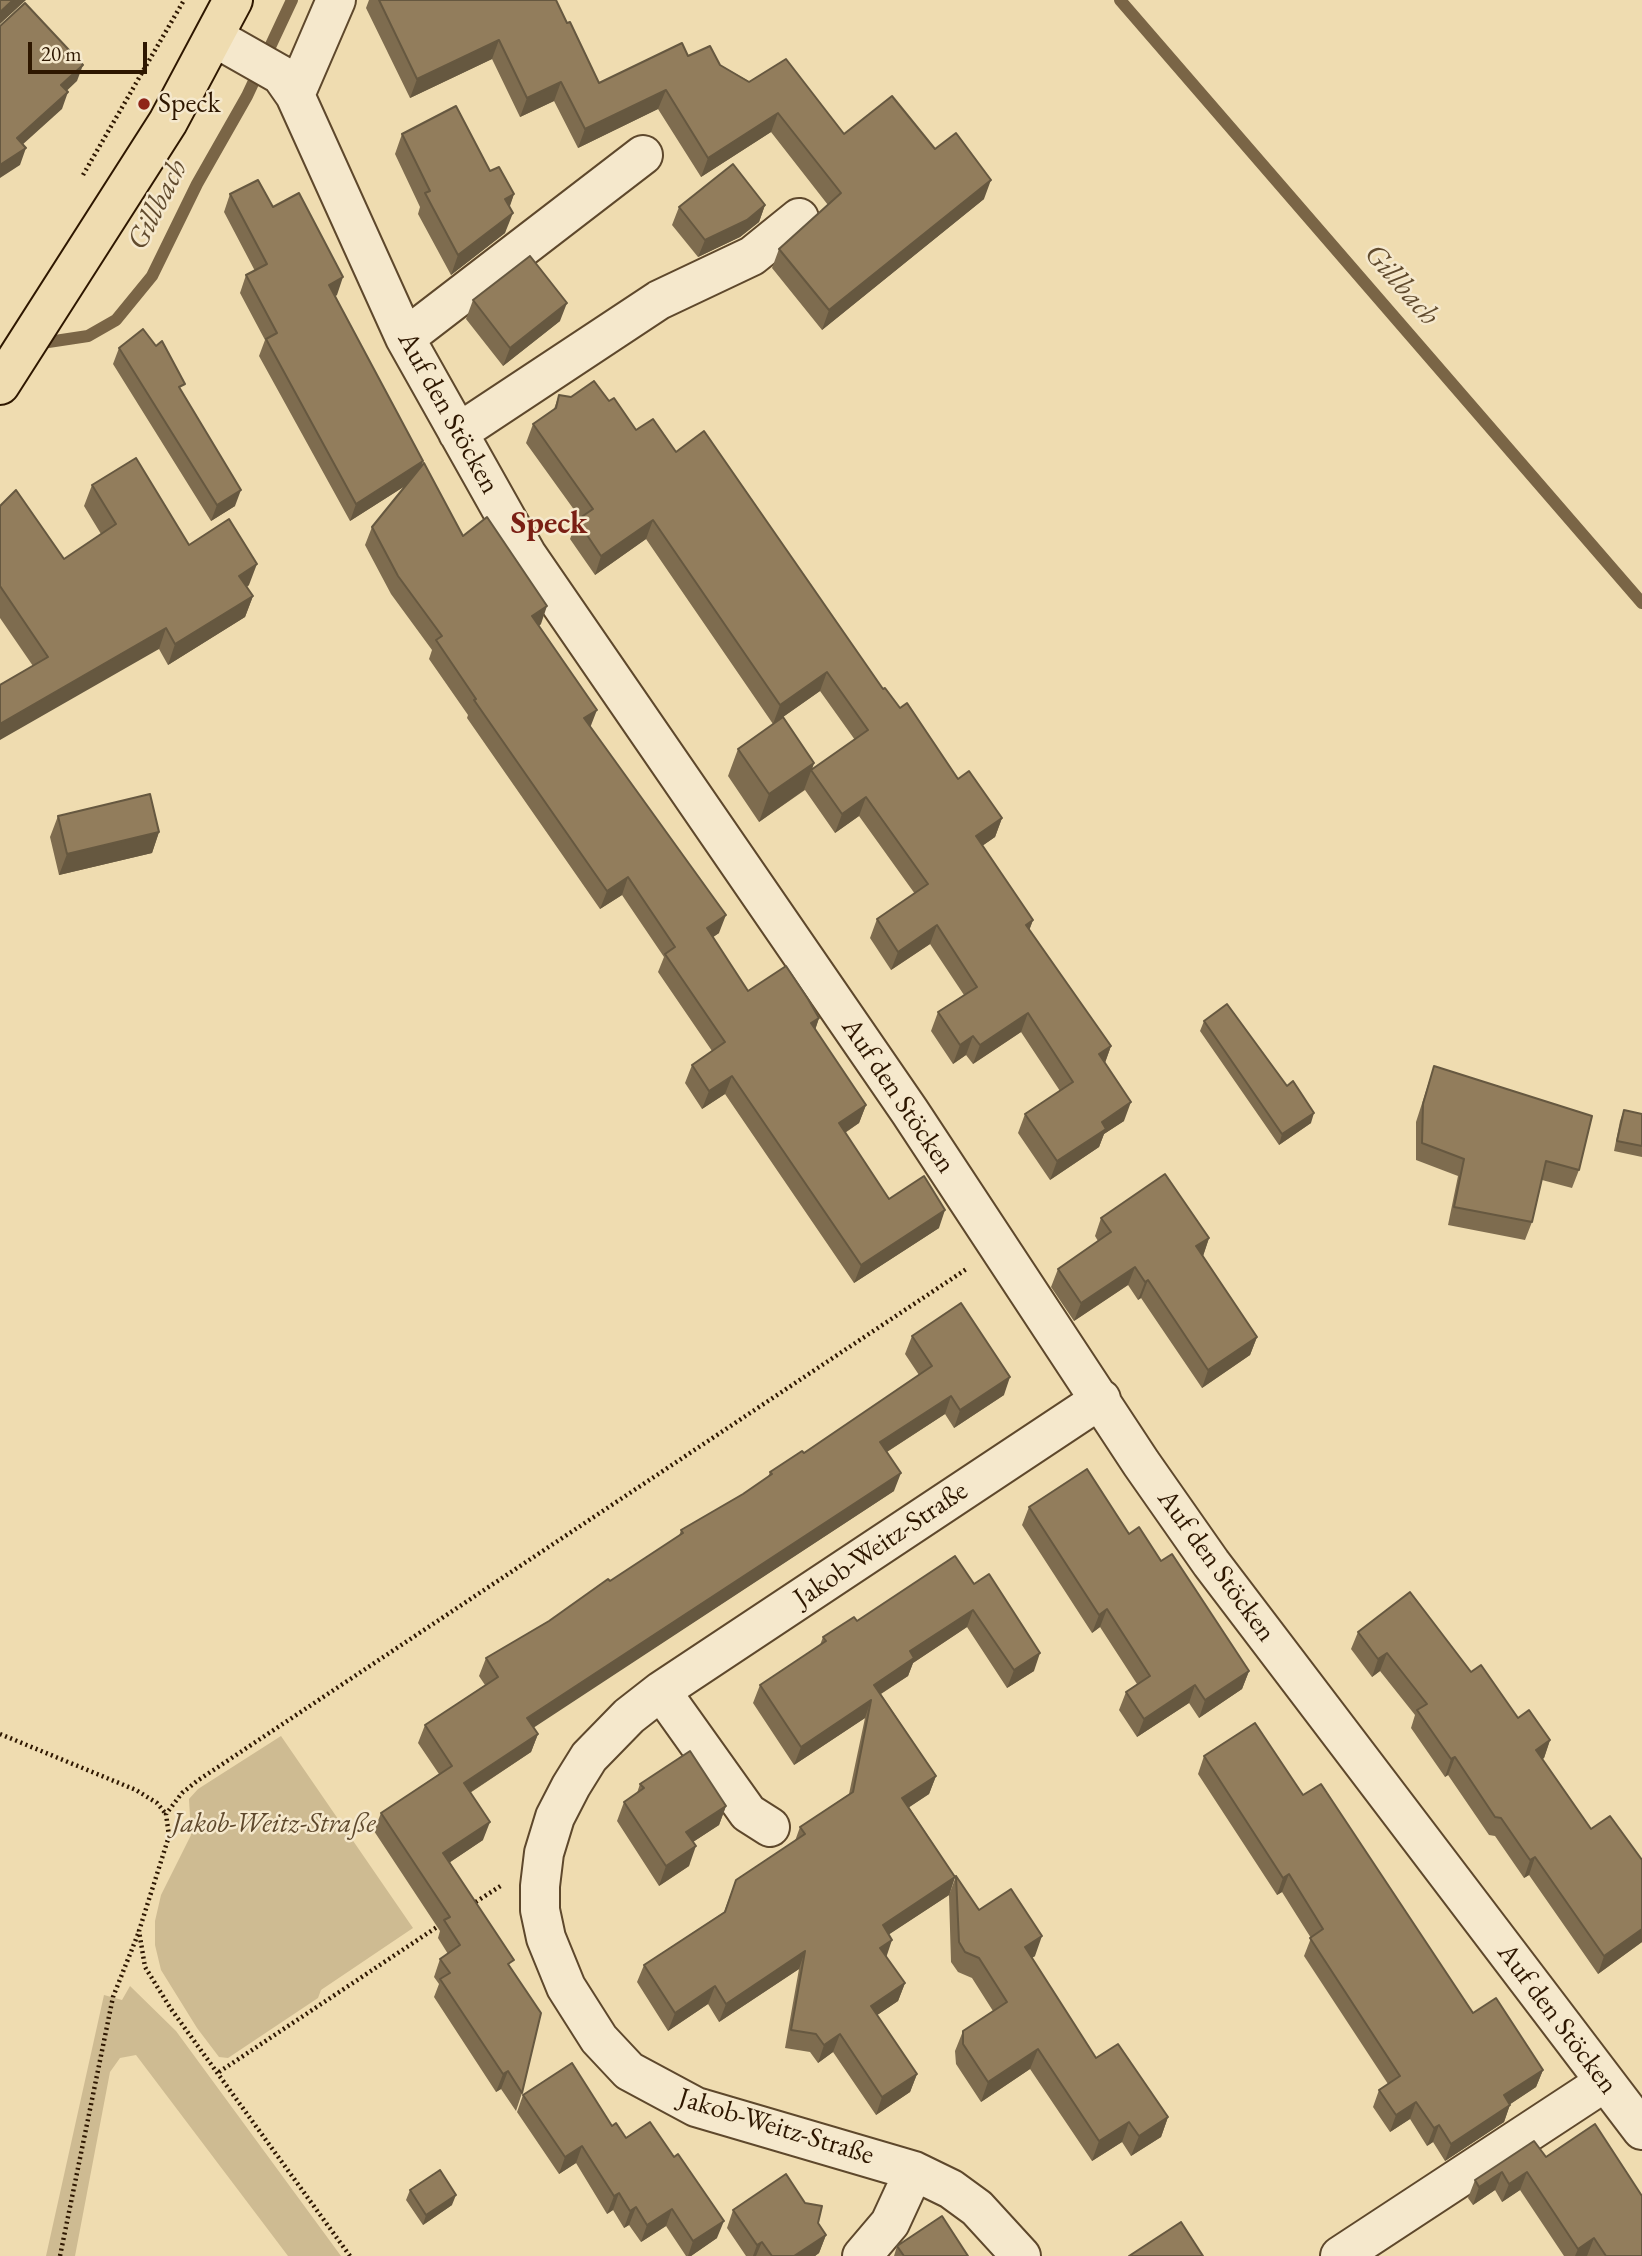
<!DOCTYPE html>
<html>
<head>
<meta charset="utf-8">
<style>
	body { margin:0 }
	#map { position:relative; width:1642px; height:2256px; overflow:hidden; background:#efdcb0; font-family:"EB Garamond",serif }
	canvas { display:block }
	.scale { position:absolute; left:28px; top:42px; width:119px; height:32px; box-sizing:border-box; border:4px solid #2e1700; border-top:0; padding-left:9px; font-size:21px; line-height:24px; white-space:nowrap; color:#2e1700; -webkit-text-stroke:5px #f5e8cc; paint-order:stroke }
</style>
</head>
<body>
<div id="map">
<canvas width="1642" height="2256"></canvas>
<div class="scale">20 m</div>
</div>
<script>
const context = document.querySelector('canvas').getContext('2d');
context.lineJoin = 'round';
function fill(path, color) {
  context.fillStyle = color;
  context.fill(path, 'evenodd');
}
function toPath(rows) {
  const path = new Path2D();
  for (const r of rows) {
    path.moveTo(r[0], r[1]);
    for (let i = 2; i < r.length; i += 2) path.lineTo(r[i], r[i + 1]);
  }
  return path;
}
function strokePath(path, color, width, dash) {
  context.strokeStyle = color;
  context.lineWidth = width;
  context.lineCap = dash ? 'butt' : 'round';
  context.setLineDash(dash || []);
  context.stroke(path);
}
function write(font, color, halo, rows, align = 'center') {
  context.font = font + ' "EB Garamond",serif';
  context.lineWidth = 5;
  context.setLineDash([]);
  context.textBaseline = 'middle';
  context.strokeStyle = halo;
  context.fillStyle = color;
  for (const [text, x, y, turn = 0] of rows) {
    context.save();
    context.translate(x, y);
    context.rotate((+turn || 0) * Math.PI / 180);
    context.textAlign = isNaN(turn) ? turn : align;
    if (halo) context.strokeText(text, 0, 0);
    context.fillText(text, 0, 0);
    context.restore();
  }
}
const green = toPath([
	[281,1736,413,1928,321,1990,318,1998,228,2058,219,2057,197,2028,161,1970,155,1945,155,1921,161,1895,191,1835,189,1799,198,1789],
	[130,1986,176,2031,341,2256,288,2256,136,2055,120,2058,110,2072,75,2256,46,2256,104,1995,122,2000]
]);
const stream = toPath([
	[1120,0,1642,603],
	[35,344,88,336,116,320,152,276,197,184,247,96,292,0]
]);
const path = toPath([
	[83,175,184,0],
	[0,1734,136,1790,157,1803,166,1814],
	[471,1905,502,1885],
	[219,2072,440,1925],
	[60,2256,113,1997,138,1934],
	[350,2256,171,2009,145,1967,139,1931,169,1836,166,1814,182,1793,197,1781,968,1268]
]);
const minor = toPath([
	[214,37,281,75,295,95,405,338,527,555,910,1112,1141,1463,1211,1563,1642,2130],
	[295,95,336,0],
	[405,338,643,155],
	[458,433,659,300,752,256,799,218],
	[661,1691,748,1813,770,1827],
	[862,2256,890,2223,914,2171],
	[1021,2256,977,2208,951,2189,914,2171,696,2107,629,2071,599,2039,566,1987,546,1938,540,1910,540,1886,544,1853,555,1817,571,1786,589,1757,629,1716,661,1691,1101,1399],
	[1340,2256,1605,2082]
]);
const major = toPath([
	[0,385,168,122,233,0]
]);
const wall = toPath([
	[369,0,556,0,567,23,599,83,688,56,720,65,844,134,935,149,984,199,822,330,772,268,779,249,828,205,771,132,701,177,658,109,578,148,554,101,520,117,492,59,410,98,366,8],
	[402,134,490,171,514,194,509,207,505,233,451,275,418,214,420,207,395,154],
	[230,194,273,207,337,295,335,296,423,461,421,467,463,536,541,624,539,626,590,727,719,933,713,937,748,991,819,1018,815,1030,866,1105,859,1123,845,1133,889,1199,939,1228,854,1283,725,1094,702,1109,685,1083,692,1065,712,1051,658,972,664,957,622,895,600,909,467,718,468,715,429,659,432,650,391,594,365,545,372,527,405,486,350,521,259,356,265,340,240,293,246,275,255,271,224,212],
	[765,205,759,222,740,237,698,257,672,225,679,207],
	[473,300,560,321,503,366,466,319],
	[119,348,182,392,235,506,211,521,113,364],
	[559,395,571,397,609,401,636,430,676,452,900,708,958,779,1002,818,995,837,982,846,1033,920,1029,930,1111,1046,1105,1063,1124,1121,1104,1134,1099,1147,1050,1180,1018,1133,1025,1114,1060,1091,1021,1032,973,1064,966,1055,953,1064,931,1031,938,1012,964,995,930,944,891,970,870,938,877,919,915,894,859,816,835,833,805,790,759,822,728,776,738,749,773,724,646,539,595,575,570,539,577,520,580,518,526,443,533,424,554,409],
	[820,691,855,740,812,770,814,763,783,717],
	[92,485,189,545,249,585,247,587,253,596,245,617,168,665,159,649,33,666,0,618,0,506,64,559,101,534,84,506],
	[58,816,159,832,152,853,59,875,50,837],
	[1204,1021,1287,1086,1311,1123,1279,1145,1200,1031],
	[1434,1066,1579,1170,1572,1188,1542,1180,1532,1222,1525,1240,1448,1225,1458,1176,1416,1160,1416,1122],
	[1624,1110,1642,1114,1642,1157,1614,1151,1620,1121],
	[1101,1218,1209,1238,1203,1256,1257,1337,1250,1355,1202,1388,1141,1298,1138,1300,1128,1285,1074,1321,1051,1287,1058,1269,1098,1241,1095,1236],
	[912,1336,1004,1395,954,1428,945,1414,887,1452,894,1491,533,1727,538,1734,531,1752,470,1793,483,1840,450,1862,511,1968,522,2093,516,2111,501,2089,496,2092,434,1997,439,1984,434,1977,440,1959,448,1954,438,1938,440,1931,374,1831,381,1813,439,1774,418,1743,425,1725,485,1685,479,1676,486,1658,549,1621,610,1581,679,1536,681,1530,743,1494,768,1477,770,1472,804,1453,919,1375,905,1354],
	[1029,1507,1129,1534,1161,1561,1249,1671,1242,1689,1199,1718,1189,1703,1137,1737,1119,1710,1126,1692,1137,1684,1100,1627,1092,1633,1022,1525],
	[974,1584,1034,1671,1007,1688,967,1627,913,1663,908,1676,881,1694,936,1776,929,1794,909,1807,955,1877,949,1895,889,1934,886,1957,905,1983,898,2001,877,2015,917,2074,910,2092,876,2115,833,2052,818,2063,810,2052,785,2048,799,1969,719,2022,708,2004,668,2031,637,1982,644,1965,724,1912,736,1880,795,1841,800,1827,849,1794,865,1718,794,1765,753,1703,760,1685,820,1645,823,1637,857,1621],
	[1358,1632,1471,1672,1518,1718,1550,1740,1544,1758,1542,1759,1591,1829,1642,1860,1642,1942,1598,1974,1529,1875,1524,1878,1495,1836,1489,1835,1448,1775,1445,1777,1411,1728,1415,1715,1380,1671,1372,1677,1351,1649],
	[1204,1756,1303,1795,1473,2013,1543,2070,1536,2087,1510,2104,1504,2122,1445,2161,1433,2142,1427,2146,1410,2119,1390,2132,1373,2107,1379,2090,1388,2084,1304,1956,1311,1938,1282,1892,1277,1895,1198,1774],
	[640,1784,726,1806,719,1825,693,1842,689,1866,659,1886,617,1821,624,1802,637,1793],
	[956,1876,979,1910,1035,1956,1032,1958,1096,2058,1168,2117,1161,2137,1131,2156,1122,2142,1092,2161,1030,2069,981,2102,956,2064,955,2051,963,2031,993,2011,972,1978,958,1972,951,1962,949,1895],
	[523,2095,612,2126,626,2138,717,2238,691,2256,686,2256,666,2226,641,2242,629,2225,624,2228,613,2210,607,2214,576,2163,559,2174,517,2112],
	[1546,2157,1642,2256,1564,2256,1520,2190,1502,2202,1495,2190,1473,2205,1468,2198,1475,2180],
	[410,2190,452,2205,423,2225,406,2200],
	[733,2210,818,2223,826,2235,819,2253,815,2256,746,2256,727,2228],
	[897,2246,968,2256,894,2256]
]);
const shadedWall = toPath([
	[13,0,26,0,0,24,0,12],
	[499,40,492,59,410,98,417,79],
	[83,65,77,81,55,102,61,85],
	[561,82,554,101,520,117,527,98],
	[666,90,658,109,578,148,585,129],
	[68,92,62,109,11,155,17,138],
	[778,113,771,132,701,177,708,158],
	[26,148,20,165,0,178,0,165],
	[991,180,984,199,822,330,829,310],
	[514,194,507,215,505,199],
	[765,205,759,222,740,237,698,257,705,240],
	[513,213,505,233,451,275,458,255],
	[343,277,337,295,323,303,329,285],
	[567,303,560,321,503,366,510,348],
	[423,461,416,479,350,521,356,504],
	[241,490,235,506,211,521,217,505],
	[653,520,646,539,595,575,601,556],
	[257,564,249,585,232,596,239,576],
	[253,596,245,617,168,665,175,644],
	[547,606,541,624,526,634,532,616],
	[166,628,159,649,0,740,0,724],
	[827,672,820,691,773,724,780,705],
	[597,710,590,728,584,718],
	[814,763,804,790,759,822,769,794],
	[866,797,859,816,835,833,842,814],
	[1002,818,995,837,969,855,976,836],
	[159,832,152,853,59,875,67,854],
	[628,877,622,895,600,909,607,891],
	[726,915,719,933,700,946,707,928],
	[1033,920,1026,939,1026,925],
	[937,925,930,944,891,970,898,952],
	[1028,1013,1021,1032,973,1064,980,1045],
	[819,1018,813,1036,811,1023],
	[973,1036,966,1055,953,1064,960,1045],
	[1111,1046,1104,1065,1099,1054],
	[732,1076,725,1094,702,1109,709,1091],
	[1131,1102,1124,1121,1104,1134,1099,1147,1050,1180,1057,1161,1102,1122],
	[866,1105,859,1123,832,1141,839,1123],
	[1314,1113,1311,1123,1279,1145,1282,1134],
	[945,1210,939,1228,854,1283,861,1265],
	[1209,1238,1203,1256,1196,1246],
	[1135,1267,1128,1285,1074,1321,1081,1303],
	[1148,1280,1141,1298,1138,1300,1145,1282],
	[1257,1337,1250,1355,1202,1388,1208,1370],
	[1010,1377,1004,1395,954,1428,960,1410],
	[951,1396,945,1414,874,1460,880,1442],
	[901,1473,894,1491,521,1736,527,1718],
	[1107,1609,1100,1627,1092,1633,1099,1615],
	[973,1610,967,1627,913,1663,908,1676,871,1700,865,1718,794,1765,801,1747,874,1685,910,1651],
	[1040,1653,1034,1671,1007,1688,1014,1670],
	[1387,1653,1380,1671,1372,1677,1378,1659],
	[1249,1671,1242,1689,1199,1718,1205,1700],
	[1195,1685,1189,1703,1137,1737,1144,1719],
	[538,1734,531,1752,457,1801,464,1783],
	[1550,1740,1544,1758,1529,1768,1536,1750],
	[1455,1757,1448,1775,1445,1777,1451,1759],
	[936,1776,929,1794,896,1816,902,1798],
	[726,1806,719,1825,679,1851,686,1832],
	[490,1822,483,1840,437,1871,443,1853],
	[696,1846,689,1866,659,1886,666,1866],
	[1535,1857,1529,1875,1524,1878,1530,1860],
	[1289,1874,1282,1892,1277,1895,1283,1878],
	[955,1877,949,1895,876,1943,883,1925],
	[1642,1929,1642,1942,1598,1974,1604,1956],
	[1042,1936,1035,1956,1017,1967,1025,1947],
	[892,1940,886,1958,880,1948],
	[805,1951,799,1969,719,2022,726,2004],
	[905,1983,898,2001,864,2024,871,2006],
	[715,1986,708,2004,668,2031,675,2013],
	[840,2034,833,2052,818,2063,824,2045],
	[1038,2049,1030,2069,981,2102,988,2082],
	[1543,2070,1536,2087,1497,2113,1504,2095],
	[508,2071,501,2089,496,2092,503,2074],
	[917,2074,910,2092,876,2115,882,2097],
	[1416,2102,1410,2119,1390,2132,1396,2115],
	[1510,2105,1504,2122,1445,2161,1451,2144],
	[1168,2117,1161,2137,1131,2156,1139,2136],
	[1129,2122,1122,2142,1092,2161,1099,2141],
	[1439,2125,1433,2142,1427,2146,1434,2128],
	[582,2146,576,2163,559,2174,565,2157],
	[1502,2172,1495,2190,1473,2205,1479,2187],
	[1527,2172,1520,2190,1502,2202,1509,2184],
	[619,2193,613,2210,607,2214,614,2196],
	[456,2195,452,2205,423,2225,426,2215],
	[636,2207,629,2225,624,2228,630,2211],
	[672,2209,666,2226,641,2242,647,2225],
	[724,2221,717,2238,691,2256,688,2256,693,2241],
	[826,2235,819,2253,815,2256,794,2256],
	[1594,2238,1587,2256,1575,2256,1578,2249],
	[762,2242,756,2256,753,2256,757,2245]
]);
const building = toPath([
	[0,0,13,0,0,12,0,0],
	[379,0,556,0,567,23,570,22,599,83,682,43,688,56,710,46,720,65,749,82,786,59,844,134,892,96,935,149,956,133,991,180,829,310,779,249,841,193,778,113,708,158,666,90,585,129,561,82,527,98,499,40,417,79,379,0],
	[25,3,83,65,61,85,68,92,17,138,26,148,0,165,0,26,25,3],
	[456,106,490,171,499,167,514,194,505,199,513,213,458,255,425,193,430,191,402,134,456,106],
	[733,164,765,205,747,220,705,240,679,207,733,164],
	[258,180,273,207,299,193,343,277,329,285,423,461,356,504,266,339,277,333,246,275,267,264,230,194,258,180],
	[530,256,567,303,510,348,473,300,530,256],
	[143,329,156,346,162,341,185,384,179,387,241,490,217,505,119,348,143,329],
	[594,381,609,401,614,398,636,430,653,419,676,452,704,431,883,689,885,688,900,708,907,703,958,779,969,771,1002,818,976,836,1033,920,1026,925,1111,1046,1099,1054,1131,1102,1102,1122,1106,1129,1057,1161,1025,1114,1073,1082,1028,1013,980,1045,973,1036,960,1045,938,1012,977,987,937,925,898,952,877,919,928,884,866,797,842,814,811,770,868,730,827,672,780,705,653,520,601,556,577,520,593,509,533,424,556,408,559,395,571,397,594,381],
	[136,458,189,545,229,519,257,564,239,576,253,596,175,644,166,628,0,724,0,685,48,657,0,586,0,506,16,490,64,559,116,524,92,485,136,458],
	[424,463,463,536,487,517,547,606,532,616,597,710,584,718,726,915,707,928,748,991,786,966,808,999,819,1018,811,1023,866,1105,839,1123,889,1199,924,1176,945,1210,861,1265,732,1076,709,1091,692,1065,725,1042,665,954,675,947,628,877,607,891,474,700,476,699,436,640,442,636,398,576,372,527,424,463],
	[783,717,814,763,769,794,738,749,783,717],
	[150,794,159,832,67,854,58,816,150,794],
	[1227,1004,1287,1086,1293,1081,1314,1113,1282,1134,1204,1021,1227,1004],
	[1434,1066,1592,1116,1579,1170,1546,1161,1532,1222,1454,1207,1464,1159,1422,1143,1423,1104,1434,1066],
	[1624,1110,1642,1114,1642,1146,1617,1141,1624,1110],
	[1165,1174,1209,1238,1196,1246,1257,1337,1208,1370,1148,1280,1145,1282,1135,1267,1081,1303,1058,1269,1111,1232,1101,1218,1165,1174],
	[961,1303,1010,1377,960,1410,951,1396,880,1442,901,1473,527,1718,538,1734,464,1783,490,1822,443,1853,514,1960,508,1964,541,2013,522,2093,508,2071,503,2074,440,1979,450,1973,440,1959,460,1945,444,1920,450,1917,381,1813,452,1766,425,1725,498,1677,486,1658,549,1621,608,1579,610,1581,683,1533,681,1530,743,1494,772,1474,770,1472,802,1451,804,1453,932,1366,912,1336,961,1303],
	[1087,1469,1129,1534,1139,1527,1161,1561,1172,1554,1249,1671,1205,1700,1195,1685,1144,1719,1126,1692,1150,1676,1107,1609,1099,1615,1029,1507,1087,1469],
	[955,1556,974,1584,989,1574,1040,1653,1014,1670,973,1610,910,1651,914,1658,874,1685,936,1776,902,1798,955,1877,883,1925,892,1940,880,1948,905,1983,871,2006,917,2074,882,2097,840,2034,824,2045,816,2034,791,2030,805,1951,726,2004,715,1986,675,2013,644,1965,725,1912,736,1880,805,1834,800,1827,853,1792,871,1700,801,1747,760,1685,826,1641,823,1637,854,1617,857,1621,955,1556],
	[1410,1592,1471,1672,1481,1665,1518,1718,1529,1710,1550,1740,1536,1750,1591,1829,1610,1816,1642,1860,1642,1929,1604,1956,1535,1857,1530,1860,1501,1818,1495,1817,1455,1757,1451,1759,1417,1710,1427,1704,1387,1653,1378,1659,1358,1632,1410,1592],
	[1255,1723,1303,1795,1321,1784,1473,2013,1496,1998,1543,2070,1504,2095,1510,2105,1451,2144,1439,2125,1434,2128,1416,2102,1396,2115,1379,2090,1400,2076,1310,1938,1323,1929,1289,1874,1283,1878,1204,1756,1255,1723],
	[690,1751,726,1806,686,1832,696,1846,666,1866,624,1802,644,1788,640,1784,690,1751],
	[956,1876,979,1910,1011,1889,1042,1936,1025,1947,1096,2058,1118,2044,1168,2117,1139,2136,1129,2122,1099,2141,1038,2049,988,2082,963,2044,963,2031,1007,2002,979,1958,965,1952,959,1942,956,1876],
	[572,2063,612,2126,616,2123,626,2138,650,2122,674,2157,678,2154,724,2221,693,2241,672,2209,647,2225,636,2207,630,2211,619,2193,614,2196,582,2146,565,2157,523,2095,572,2063],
	[1595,2124,1642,2196,1642,2256,1606,2256,1594,2238,1578,2249,1527,2172,1509,2184,1502,2172,1479,2187,1475,2180,1534,2141,1546,2157,1595,2124],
	[440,2170,456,2195,426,2215,410,2190,440,2170],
	[786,2174,805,2203,822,2206,818,2223,826,2235,794,2256,772,2256,762,2242,757,2245,733,2210,786,2174],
	[942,2216,968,2256,904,2256,897,2246,942,2216],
	[1181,2222,1203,2256,1129,2256,1181,2222]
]);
const markers = [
	[144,104,7,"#8f2418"]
];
const poiNames = [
	["Speck",158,104]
];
const streetNames = [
	["Auf den Stöcken",448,413,61],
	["Auf den Stöcken",898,1096,56],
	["Jakob-Weitz-Straße",881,1545,-34],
	["Auf den Stöcken",1216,1566,54],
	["Auf den Stöcken",1557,2019,53],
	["Jakob-Weitz-Straße",776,2127,17]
];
const parkNames = [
	["Jakob-Weitz-Straße",274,1824]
];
const waterNames = [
	["Gillbach",158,205,-63],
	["Gillbach",1401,285,49]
];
const quarterNames = [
	["Speck",549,524]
];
fill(green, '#cebb92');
strokePath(stream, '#7a6546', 12);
strokePath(minor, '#5e482c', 42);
strokePath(major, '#2e1700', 42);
strokePath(path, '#2e1700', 4.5, [2, 3.5]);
strokePath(minor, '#f5e8cc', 38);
strokePath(major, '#efdcb0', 38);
fill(wall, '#7e6c4f');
fill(shadedWall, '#665840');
fill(building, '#927d5c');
strokePath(building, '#665840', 2);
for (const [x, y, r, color] of markers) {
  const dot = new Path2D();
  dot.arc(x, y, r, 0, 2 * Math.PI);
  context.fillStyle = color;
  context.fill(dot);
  strokePath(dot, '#f5e8cc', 2.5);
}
write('28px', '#2e1700', '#f5e8cc', poiNames, 'left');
write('28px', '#2e1700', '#f5e8cc', streetNames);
write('italic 28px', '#5e482c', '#f5e8cc', parkNames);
write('italic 30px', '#614b2e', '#f5e8cc', waterNames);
write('bold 32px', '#7a1f14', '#f5e8cc', quarterNames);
</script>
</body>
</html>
